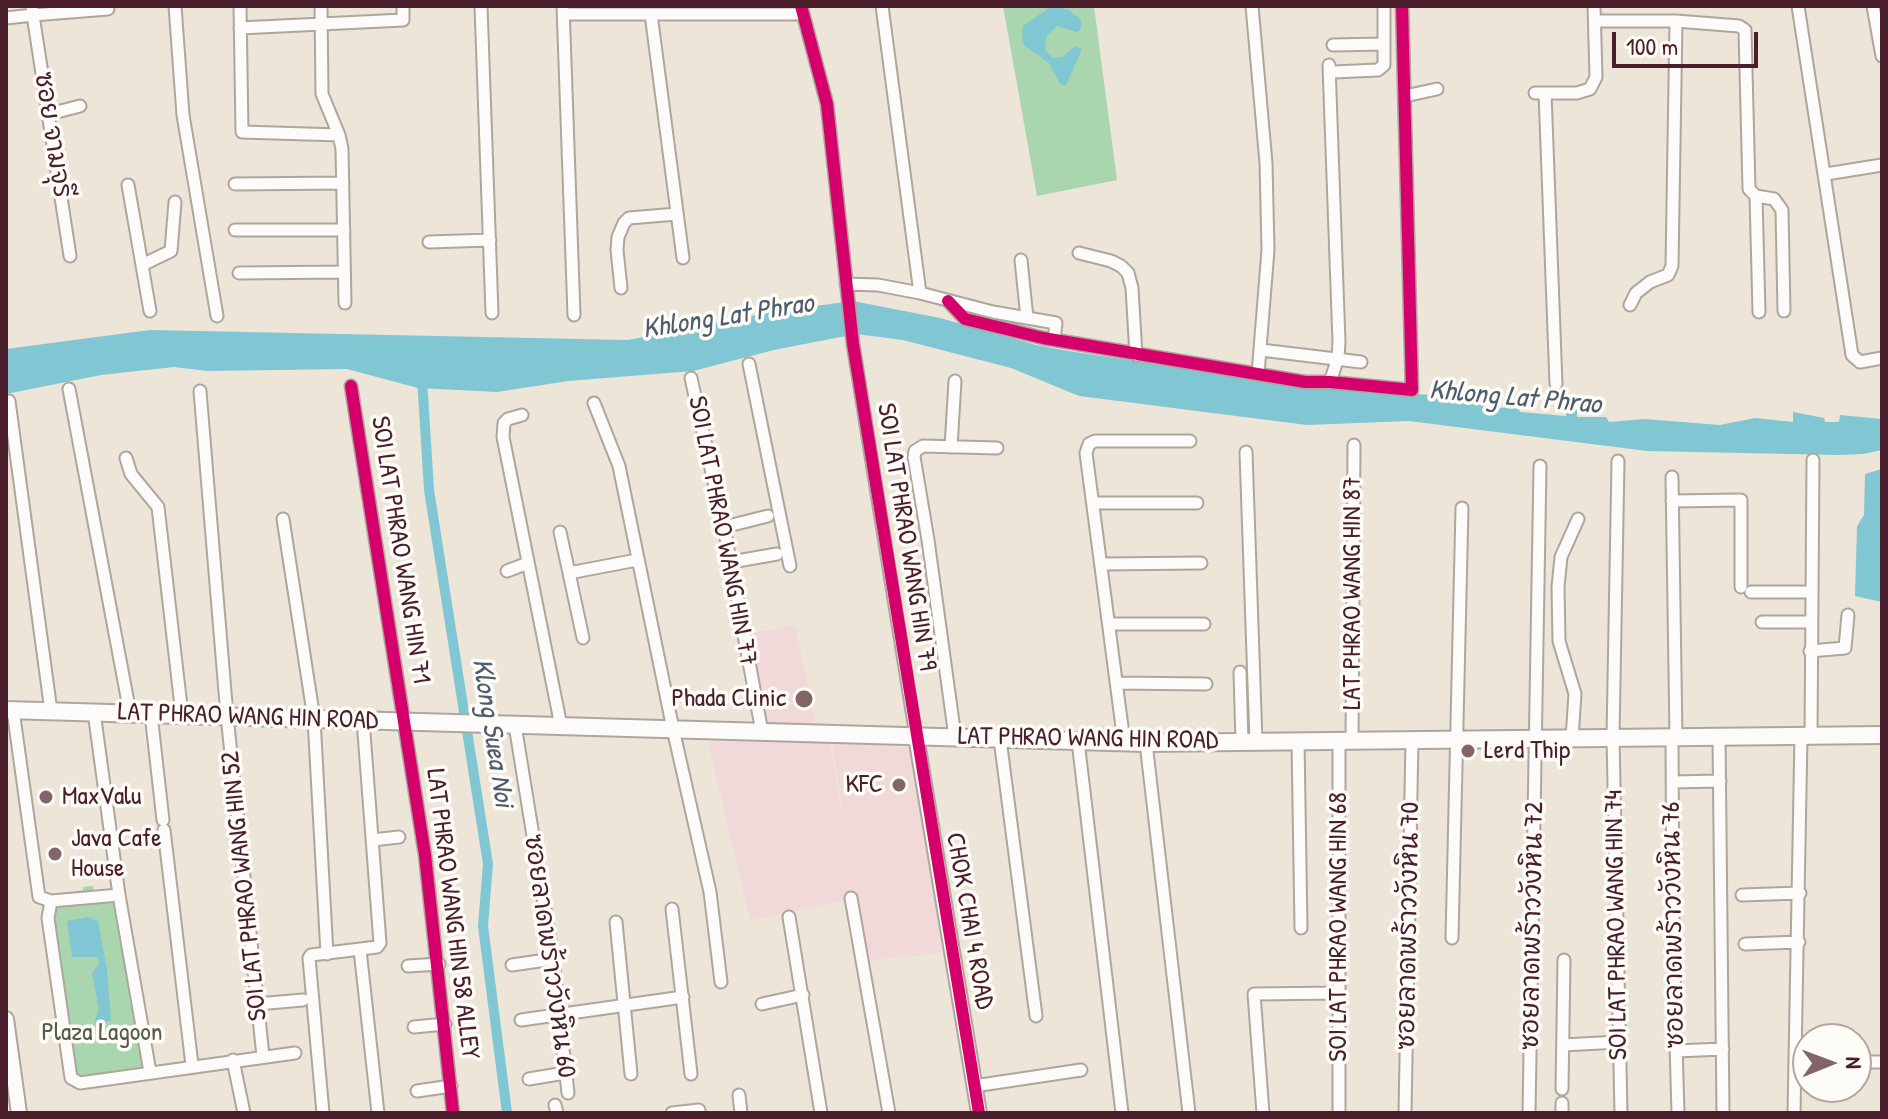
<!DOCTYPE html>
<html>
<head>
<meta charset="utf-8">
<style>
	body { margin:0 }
	#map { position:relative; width:1888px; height:1119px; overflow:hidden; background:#ede5d8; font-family:"Patrick Hand",sans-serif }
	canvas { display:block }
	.frame { position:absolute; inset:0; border:8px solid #4a1f2b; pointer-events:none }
	.north { position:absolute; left:1792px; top:1023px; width:80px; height:80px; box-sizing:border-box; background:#fdfcf7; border:2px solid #b5a4a5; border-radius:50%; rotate:89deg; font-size:22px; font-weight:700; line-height:32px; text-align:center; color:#4a1f2b }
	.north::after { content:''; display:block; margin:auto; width:28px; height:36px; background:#836468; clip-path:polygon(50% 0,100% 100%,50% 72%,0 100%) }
	.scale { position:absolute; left:1612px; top:32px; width:146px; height:36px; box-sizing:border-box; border:4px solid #4a1f2b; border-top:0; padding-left:10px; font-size:24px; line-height:28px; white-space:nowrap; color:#4a1f2b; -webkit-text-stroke:6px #fdfcf7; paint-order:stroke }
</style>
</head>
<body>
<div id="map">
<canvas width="1888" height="1119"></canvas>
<div class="frame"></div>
<div class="north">N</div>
<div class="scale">100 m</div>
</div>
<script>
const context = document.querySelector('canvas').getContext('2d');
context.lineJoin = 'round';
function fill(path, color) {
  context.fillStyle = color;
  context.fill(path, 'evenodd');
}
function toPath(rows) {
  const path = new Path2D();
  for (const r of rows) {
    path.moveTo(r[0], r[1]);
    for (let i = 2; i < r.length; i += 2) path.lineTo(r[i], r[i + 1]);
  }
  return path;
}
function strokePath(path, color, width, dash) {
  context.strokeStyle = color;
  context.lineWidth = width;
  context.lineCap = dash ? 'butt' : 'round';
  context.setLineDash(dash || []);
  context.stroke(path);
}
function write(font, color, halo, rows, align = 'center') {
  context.font = font + ' "Patrick Hand","Playpen Sans Thai",sans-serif';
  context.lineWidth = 7;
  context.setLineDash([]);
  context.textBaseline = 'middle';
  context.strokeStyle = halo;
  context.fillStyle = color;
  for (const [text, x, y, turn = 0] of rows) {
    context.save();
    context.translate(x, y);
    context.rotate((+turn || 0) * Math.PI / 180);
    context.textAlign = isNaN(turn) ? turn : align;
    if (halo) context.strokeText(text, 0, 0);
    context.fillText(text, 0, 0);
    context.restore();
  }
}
const built = toPath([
	[795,625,816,726,763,723,746,634],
	[829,739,846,837,832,742,914,748,950,952,868,961,856,898,750,920,708,742]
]);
const green = toPath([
	[1003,6,1094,6,1117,180,1037,196],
	[93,886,94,893,116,890,145,1065,140,1070,81,1080,71,1078,44,897,83,891,83,887]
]);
const water = toPath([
	[1052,6,1069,10,1081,20,1081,29,1077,32,1057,26,1046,37,1045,50,1053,58,1063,57,1075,46,1082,49,1066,85,1061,85,1049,63,1025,46,1022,39,1023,26],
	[853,301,940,318,1036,345,1068,351,1315,388,1366,389,1367,393,1478,396,1478,401,1485,403,1485,407,1503,408,1505,406,1519,409,1520,412,1566,416,1567,407,1577,409,1577,417,1606,417,1609,422,1645,419,1720,425,1755,418,1793,422,1793,412,1824,418,1825,422,1839,422,1840,415,1882,419,1882,450,1863,454,1838,455,1647,451,1409,421,1307,425,1079,396,1011,368,903,340,856,334,774,350,693,371,568,381,497,392,418,388,347,369,207,371,174,367,101,375,6,394,6,349,150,330,628,340,770,312],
	[1882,469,1882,602,1855,596,1857,526,1864,515,1865,474],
	[88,917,98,921,107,970,111,1021,94,1023,99,1009,92,974,99,963,98,957,72,957,67,921]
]);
const canal = toPath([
	[422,378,429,490,488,864,483,926,507,1113]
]);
const minor = toPath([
	[32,6,33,15,108,9],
	[175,6,183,115,217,316],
	[240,6,242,132,339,135],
	[321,6,322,94,339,135,342,149,345,303],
	[481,6,492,313],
	[563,6,574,315],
	[801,6,827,104,853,344,916,736],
	[882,6,920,293],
	[1252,6,1266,163,1268,250,1258,374],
	[1798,6,1852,355,1860,362,1882,358],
	[1873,6,1882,56],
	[564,14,803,14],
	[651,14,683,258],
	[6,18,33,15,70,256],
	[1595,21,1676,21,1739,26,1745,30,1749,189,1756,196,1774,199,1782,210,1784,311],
	[240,28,403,20,403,6],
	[1333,45,1384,44],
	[1329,65,1339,342,1338,358,1330,382],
	[1334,72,1378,70,1384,65,1384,6],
	[1535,93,1577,93,1590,89,1596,77,1594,6],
	[1545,93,1556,384],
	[1405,96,1437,89],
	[49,114,80,106],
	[1826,174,1882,165],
	[235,184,343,183],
	[128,185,150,311],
	[1756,196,1759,312],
	[235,230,344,230],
	[429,242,490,240],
	[1079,253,1111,261,1121,266,1128,273,1132,288,1136,355],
	[1021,260,1027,318],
	[144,264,171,251,175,202],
	[239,273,344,272],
	[846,284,878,285,920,293,993,312,1056,323,1054,340],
	[621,288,617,250,618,237,624,223,629,218,677,214],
	[948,301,965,319,1043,338,1305,382,1330,382,1412,390,1402,6],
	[1630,305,1636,293,1650,282,1668,275,1672,266,1676,21],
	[1261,350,1361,362],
	[749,364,790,566],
	[691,378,724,527,762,732],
	[351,386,425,855,453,1113],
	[69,389,130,713],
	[200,391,227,716,263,1056],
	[9,401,51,711],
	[594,403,619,466,673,729,710,892,721,982],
	[522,415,508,419,504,423,503,437,561,726],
	[951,447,955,381],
	[1246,452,1256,741],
	[126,458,131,474,158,507,182,715],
	[1618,461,1613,737,1621,1113],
	[1672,477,1676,737],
	[1672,501,1741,500,1741,587],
	[1094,503,1197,503],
	[283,519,314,719,327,954],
	[724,527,768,516],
	[560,532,569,573,637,560],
	[731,562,777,554],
	[1102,564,1201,563],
	[507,571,528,563],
	[569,573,583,638],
	[1751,592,1812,592],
	[1762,622,1811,622],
	[1109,624,1204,624],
	[1810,651,1845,648,1848,615],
	[1240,672,1242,742],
	[1117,683,1206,684],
	[13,710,39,897,51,901,119,895],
	[94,712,119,895,150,1072],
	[151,714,163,820],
	[515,725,553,959,568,1093],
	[1811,736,1813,460],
	[955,737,928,540,914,457,915,451,923,446,997,448],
	[1672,737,1673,941,1678,1113],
	[1719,737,1723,1113],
	[1572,738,1575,694,1559,641,1558,587,1561,557,1578,519],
	[1000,739,1036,1016],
	[1078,741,1122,1113],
	[1298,741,1301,928],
	[1339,741,1339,1113],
	[1352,741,1354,445],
	[1124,742,1086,453,1089,444,1095,441,1190,441],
	[1146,743,1189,1113],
	[1672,782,1720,781],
	[164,830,192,1065],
	[372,840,399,837],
	[1742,895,1800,893],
	[851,898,889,1113],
	[51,901,48,918,71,1078,80,1083,295,1053],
	[672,909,691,1074],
	[789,917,821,1113],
	[616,922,631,1074],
	[1452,938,1462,508],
	[1745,944,1799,942],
	[360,950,378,1113],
	[512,965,553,959],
	[408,966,439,964],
	[257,1004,303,1000],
	[762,1004,803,995],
	[521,1020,683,997],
	[414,1027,445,1024],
	[1563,1045,1619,1042],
	[1676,1051,1723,1049],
	[233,1060,244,1113],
	[1856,1062,1882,1062],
	[529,1079,565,1073],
	[974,1086,1081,1070],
	[1562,1089,1564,960],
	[417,1091,451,1086],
	[739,1095,741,1113],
	[555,1105,557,1113],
	[323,1113,309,958,311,955,377,947,380,943,363,720],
	[672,1113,699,1110],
	[1263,1113,1254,994,1340,993],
	[1405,1113,1412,740],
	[1529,1113,1540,466],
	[1562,1113,1562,1103],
	[1794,1113,1801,736]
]);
const tertiary = toPath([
	[916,736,979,1113],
	[6,1019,19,1113]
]);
const secondary = toPath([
	[6,710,1146,743,1882,735]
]);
const cycleway = toPath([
	[801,6,827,104,853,344,979,1113],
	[948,301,965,319,1043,338,1305,382,1330,382,1412,390,1402,6],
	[351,386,425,855,453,1113]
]);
const markers = [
	[804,699,10,"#836468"],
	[1468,751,8,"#836468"],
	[899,785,8,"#836468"],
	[46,797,8,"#836468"],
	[55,854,8,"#836468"]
];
const streetNames = [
	["ซอย จามจุรี",52,135,81],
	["SOI LAT PHRAO WANG HIN 77",722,531,79],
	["SOI LAT PHRAO WANG HIN 79",906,537,81],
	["SOI LAT PHRAO WANG HIN 71",400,550,81],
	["LAT PHRAO WANG HIN 87",1353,593,-90],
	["LAT PHRAO WANG HIN ROAD",248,717,2],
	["LAT PHRAO WANG HIN ROAD",1088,739,1],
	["SOI LAT PHRAO WANG HIN 52",245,886,-96],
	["LAT PHRAO WANG HIN 58 ALLEY",452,914,83],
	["CHOK CHAI 4 ROAD",969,921,80],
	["SOI LAT PHRAO WANG HIN 74",1617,925,-91],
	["ซอยลาดพร้าววังหิน 76",1674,925,-91],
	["ซอยลาดพร้าววังหิน 70",1409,926,-89],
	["ซอยลาดพร้าววังหิน 72",1533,926,-89],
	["SOI LAT PHRAO WANG HIN 68",1339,927,-90],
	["ซอยลาดพร้าววังหิน 60",549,956,82]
];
const poiNames = [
	["Phada Clinic",786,699,"right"],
	["Lerd Thip",1484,751],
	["KFC",883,785,"right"],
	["MaxValu",62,797],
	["Java Cafe",71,839],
	["House",71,869]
];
const parkNames = [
	["Plaza Lagoon",102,1033]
];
const waterNames = [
	["Khlong Lat Phrao",728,317,-9],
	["Khlong Lat Phrao",1515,398,5],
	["Klong Suea Noi",492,733,81]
];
fill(built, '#f1d9da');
fill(green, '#a9d5af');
fill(water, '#81c6d3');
strokePath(canal, '#81c6d3', 10);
strokePath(minor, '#aea59f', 15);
strokePath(tertiary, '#aea59f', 18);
strokePath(secondary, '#aea59f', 20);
strokePath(minor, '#fcfbf9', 11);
strokePath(tertiary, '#fcfbf9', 14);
strokePath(secondary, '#fcfbf9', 16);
strokePath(cycleway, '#d6006c', 12);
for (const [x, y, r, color] of markers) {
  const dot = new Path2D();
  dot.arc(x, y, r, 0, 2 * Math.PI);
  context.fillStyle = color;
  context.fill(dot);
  strokePath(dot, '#fdfcf7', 3);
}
write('26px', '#4a1f2b', '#fdfcf7', streetNames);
write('26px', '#4a1f2b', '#fdfcf7', poiNames, 'left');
write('26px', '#585a4d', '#fdfcf7', parkNames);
write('italic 28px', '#4e5d6d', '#fdfcf7', waterNames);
</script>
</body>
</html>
